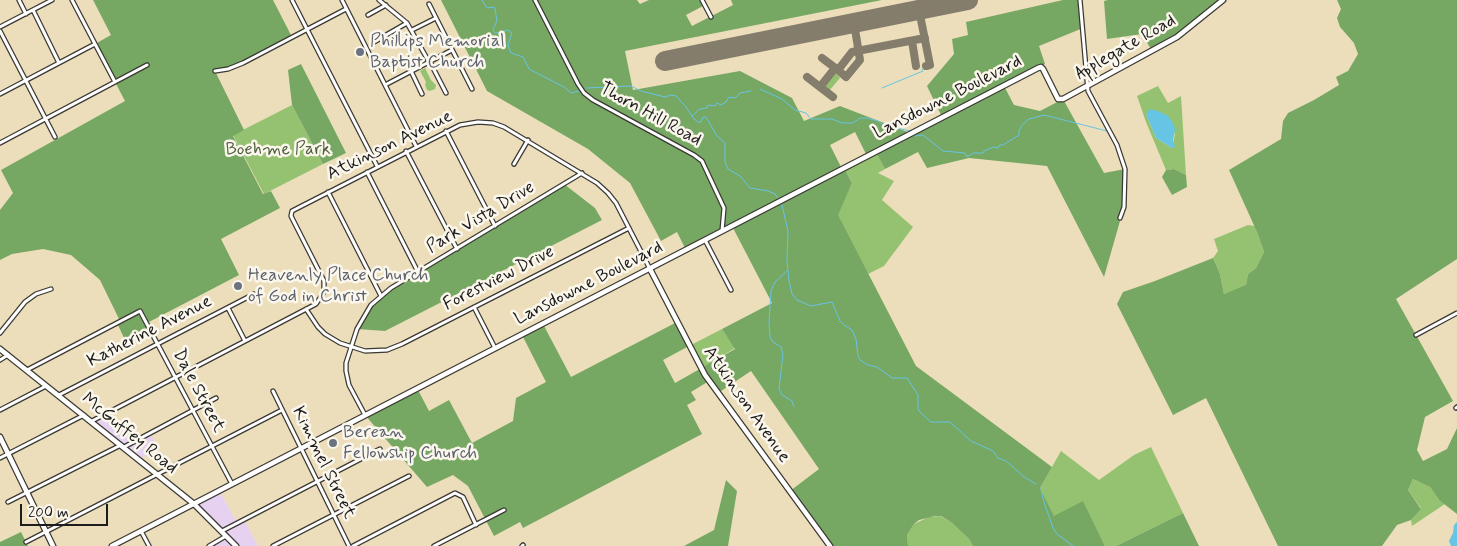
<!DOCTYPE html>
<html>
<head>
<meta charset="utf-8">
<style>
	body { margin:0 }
	#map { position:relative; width:1457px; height:546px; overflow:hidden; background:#ecdebb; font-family:Mynerve,sans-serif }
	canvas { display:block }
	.scale { position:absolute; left:20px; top:504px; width:88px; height:22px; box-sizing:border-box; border:2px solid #1c1c1c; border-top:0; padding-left:6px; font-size:15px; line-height:18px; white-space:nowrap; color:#1c1c1c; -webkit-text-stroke:4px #fbf7ec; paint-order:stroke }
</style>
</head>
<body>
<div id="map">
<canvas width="1457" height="546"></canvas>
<div class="scale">200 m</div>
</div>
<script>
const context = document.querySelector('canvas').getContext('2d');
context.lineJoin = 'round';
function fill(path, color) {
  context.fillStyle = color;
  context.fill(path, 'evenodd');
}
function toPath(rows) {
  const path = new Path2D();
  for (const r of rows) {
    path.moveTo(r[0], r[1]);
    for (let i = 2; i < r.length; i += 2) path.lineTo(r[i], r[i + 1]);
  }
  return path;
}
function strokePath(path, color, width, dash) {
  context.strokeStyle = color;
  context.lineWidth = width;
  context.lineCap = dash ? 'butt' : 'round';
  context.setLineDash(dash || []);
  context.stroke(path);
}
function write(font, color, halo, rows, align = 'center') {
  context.font = font + ' Mynerve,sans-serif';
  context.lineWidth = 5;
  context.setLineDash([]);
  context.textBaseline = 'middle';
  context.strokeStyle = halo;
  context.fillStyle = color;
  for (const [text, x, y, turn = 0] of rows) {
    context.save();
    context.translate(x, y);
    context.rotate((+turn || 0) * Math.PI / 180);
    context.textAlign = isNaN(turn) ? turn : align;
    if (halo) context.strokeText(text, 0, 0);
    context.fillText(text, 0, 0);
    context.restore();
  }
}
const built = toPath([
	[107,413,125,428,133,424,140,437,150,432,159,450,139,459,92,421],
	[219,490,237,523,244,519,258,546,209,546,226,536,194,504]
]);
const green = toPath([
	[425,68,431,80,436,85,435,89,430,91,427,90,425,85,426,82,420,71],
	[835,72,840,78,829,91,824,87],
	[1158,86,1168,103,1181,96,1186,175,1174,169,1166,170,1146,122,1137,96],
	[1146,114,1175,134,1172,148,1156,138],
	[292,105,323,164,264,194,233,135],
	[876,151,885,169,878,173,894,181,882,200,913,227,884,266,868,274,837,215,852,183,844,168],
	[1248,225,1255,226,1264,252,1256,268,1248,274,1246,286,1224,294,1220,274,1213,258,1218,251,1214,239],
	[722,329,735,348,701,369,689,346],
	[1151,447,1183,513,1116,546,1105,546,1083,502,1054,517,1040,488,1061,451,1099,480,1134,455],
	[1413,479,1430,487,1439,500,1445,504,1412,526,1411,520,1421,508,1408,490],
	[940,516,952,523,969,539,973,546,908,546,907,535,914,524,929,517]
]);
const forest = toPath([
	[93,0,273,0,292,37,243,63,215,71,244,130,233,136,263,194,271,191,280,208,221,239,239,275,147,323,149,327,125,340,117,323,120,321,100,280,71,255,43,249,12,254,0,260,0,210,13,193,1,170,125,101,95,44,111,35],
	[441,0,637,0,640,4,649,0,702,0,705,5,686,15,692,26,733,5,731,0,882,0,625,51,633,90,740,71,792,98,804,121,840,106,910,133,942,117,927,86,954,54,952,39,968,35,966,22,1063,0,1080,0,1083,28,1039,46,1045,64,1004,86,1014,105,1040,111,1063,99,1104,173,1125,169,1124,207,1104,277,1047,166,969,158,927,168,918,152,885,169,876,152,867,156,855,132,830,145,842,169,844,168,852,183,838,215,916,366,1052,467,1040,488,1054,516,1083,501,1105,546,973,546,969,539,952,523,941,516,935,516,919,520,914,524,907,535,908,546,830,546,790,491,819,469,751,371,718,393,709,381,691,392,696,400,687,405,702,434,523,528,520,522,494,536,468,486,453,475,427,487,365,415,417,388,429,411,449,400,472,443,513,421,516,398,546,382,522,335,543,324,571,377,677,322,689,346,663,360,675,383,735,349,722,329,772,303,732,226,686,250,677,232,661,241,630,183,588,149,487,91],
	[1108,0,1223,0,1186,31,1152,51,1142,34,1107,39,1104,1],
	[1337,0,1457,0,1457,259,1396,299,1453,401,1425,417,1417,450,1423,461,1447,449,1457,428,1457,514,1439,500,1430,487,1413,479,1408,490,1421,509,1411,520,1397,525,1382,546,1278,546,1206,398,1173,415,1117,304,1123,292,1155,281,1213,258,1220,274,1224,294,1246,285,1248,274,1256,268,1264,252,1257,232,1229,170,1281,139,1283,121,1288,113,1314,100,1339,85,1336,77,1348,71,1358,54,1354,43,1340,27,1337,18,1341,9],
	[301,64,346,153,323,164,292,105,288,70],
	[1174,169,1186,175,1187,187,1172,195,1162,177,1166,170],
	[564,184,595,208,602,220,385,331,357,329,367,311,385,292],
	[726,480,737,491,728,546,684,546,714,530],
	[1183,513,1199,546,1116,546],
	[21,532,28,546,0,546,0,542]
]);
const water = toPath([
	[1150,109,1158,111,1168,116,1174,125,1175,130,1173,140,1175,147,1172,148,1156,138,1146,114],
	[1457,522,1457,546,1451,546,1449,541,1453,533,1454,525]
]);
const stream = toPath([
	[482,0,487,8,494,7,495,9,497,21,493,29,494,32,498,33,508,30,512,33,508,45,511,53,523,57,529,69,564,87,571,93,579,91],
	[586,88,631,86,641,91,665,97,671,95,676,96,686,107,694,119,698,122,701,122,703,117,706,117,717,136,725,143,725,162,728,169,740,176,750,188,768,191,775,194,778,198],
	[882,88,923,71,922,69],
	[760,89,782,99,795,110,806,113,811,119,832,119,842,123,853,123,860,118,867,118,878,121,885,126,911,131],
	[692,116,700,109,707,108,708,105,715,106,717,103,721,105,726,102,729,97,735,98,740,93,751,91],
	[913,135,915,136,923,135,943,151,965,153,966,156,969,156,973,153,983,153,984,151,994,147,998,148,1000,145,1003,145,1019,135,1019,131,1022,125,1029,119,1044,115,1107,131],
	[782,205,788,231,787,261,789,281,792,294,797,300,811,306,832,302,840,321,844,325,852,330,856,339,858,356,860,360,868,365,877,367,892,378,907,378,918,395,918,409,920,412,931,422,950,422,971,441,993,451,998,458,1006,461,1024,477,1036,484],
	[787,271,775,282,771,291,769,322,770,337,773,342,781,347,783,354,779,389,782,395,792,401,794,407],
	[1041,489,1043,499,1053,528,1057,534,1073,546]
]);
const taxiway = toPath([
	[919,10,930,65,926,66],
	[912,41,916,66],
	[822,58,838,70,852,52,925,38],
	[838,70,846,77,860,60,854,23],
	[807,77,820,87,835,68],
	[820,87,833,97]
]);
const runway = toPath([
	[665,61,968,0]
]);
const street = toPath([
	[19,0,26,14],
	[72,0,115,82],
	[292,0,377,166],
	[342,0,416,146],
	[379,0,407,23,429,62],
	[535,0,578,84,584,93,593,100,694,155,702,161,724,208,722,231],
	[702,0,711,17],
	[1080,0,1088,91,1117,145,1125,169,1124,207,1120,218],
	[429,4,472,89],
	[33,10,59,63],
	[368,15,386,5],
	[0,27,52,0],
	[412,30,436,18],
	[0,31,55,137],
	[374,42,407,23],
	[430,62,446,93],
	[215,71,228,69,243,63,346,9],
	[411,71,422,94],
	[385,85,452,50],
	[0,94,95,44],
	[446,131,495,226],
	[0,143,147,65],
	[406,151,457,249],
	[514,164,528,140],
	[367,172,418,272],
	[328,192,381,296],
	[705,240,731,290],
	[474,307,495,348],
	[228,308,245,341],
	[306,309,318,327,325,334,340,343,365,351,387,350,402,344,629,228],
	[0,333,25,302,36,294,51,289],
	[1416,335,1457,313],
	[0,360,8,355],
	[27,370,140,311,232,484],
	[273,391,349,546],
	[59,395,254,294],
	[1456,408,1457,407],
	[0,410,46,386],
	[365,415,349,385,346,371,346,363,357,329,371,305,391,288,582,173],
	[92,421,316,304,324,292,324,281,291,216,292,211,460,125,478,122,493,123,504,127,597,183,608,193,616,203,650,269],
	[124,447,216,398],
	[0,458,84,415],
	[8,502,121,445],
	[141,531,149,546],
	[222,531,380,449],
	[26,542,282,410],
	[209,546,226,536],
	[273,546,409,476],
	[353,546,455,493,463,497,476,525],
	[434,546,504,510],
	[522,546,523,545]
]);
const secondary = toPath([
	[650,269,705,375,830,546],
	[0,349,194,504,236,546],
	[0,437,53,546],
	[112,546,1038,68,1041,67,1043,69,1058,99,1063,99,1177,37,1223,0]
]);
const markers = [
	[360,52,5,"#6b7280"],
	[238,286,5,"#6b7280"],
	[333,443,5,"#6b7280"]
];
const worshipNames = [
	["Phillips Memorial",370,42],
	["Baptist Church",370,63],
	["Heavenly Place Church",248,276],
	["of God in Christ",248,297],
	["Berean",343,433],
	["Fellowship Church",343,454]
];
const streetNames = [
	["Applegate Road",1126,48,-30],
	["Lansdowne Boulevard",948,98,-27],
	["Thorn Hill Road",650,115,29],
	["Atkinson Avenue",390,146,-26],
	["Park Vista Drive",481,218,-31],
	["Forestview Drive",499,279,-27],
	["Lansdowne Boulevard",589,284,-27],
	["Katherine Avenue",150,332,-27],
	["Dale Street",198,391,62],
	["Atkinson Avenue",746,405,55],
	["McGuffey Road",129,434,39],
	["Kimmel Street",323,463,64]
];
const parkNames = [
	["Boehme Park",278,150]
];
fill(built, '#e6d2f0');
fill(green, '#94c271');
fill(forest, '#77a863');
fill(water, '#66c4e4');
strokePath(stream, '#66c4e4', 1);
strokePath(taxiway, '#847d6c', 8);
strokePath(runway, '#847d6c', 20);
strokePath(street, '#3b3934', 5.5);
strokePath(secondary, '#3b3934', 7);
strokePath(street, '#fff', 3);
strokePath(secondary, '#fff', 4.5);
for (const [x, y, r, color] of markers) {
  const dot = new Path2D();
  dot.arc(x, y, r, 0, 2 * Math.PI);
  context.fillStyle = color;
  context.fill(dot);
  strokePath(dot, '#fbf7ec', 2);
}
write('18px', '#5b616d', '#fbf7ec', worshipNames, 'left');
write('18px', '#1c1c1c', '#fbf7ec', streetNames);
write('18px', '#4c5e3e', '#fbf7ec', parkNames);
</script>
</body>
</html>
